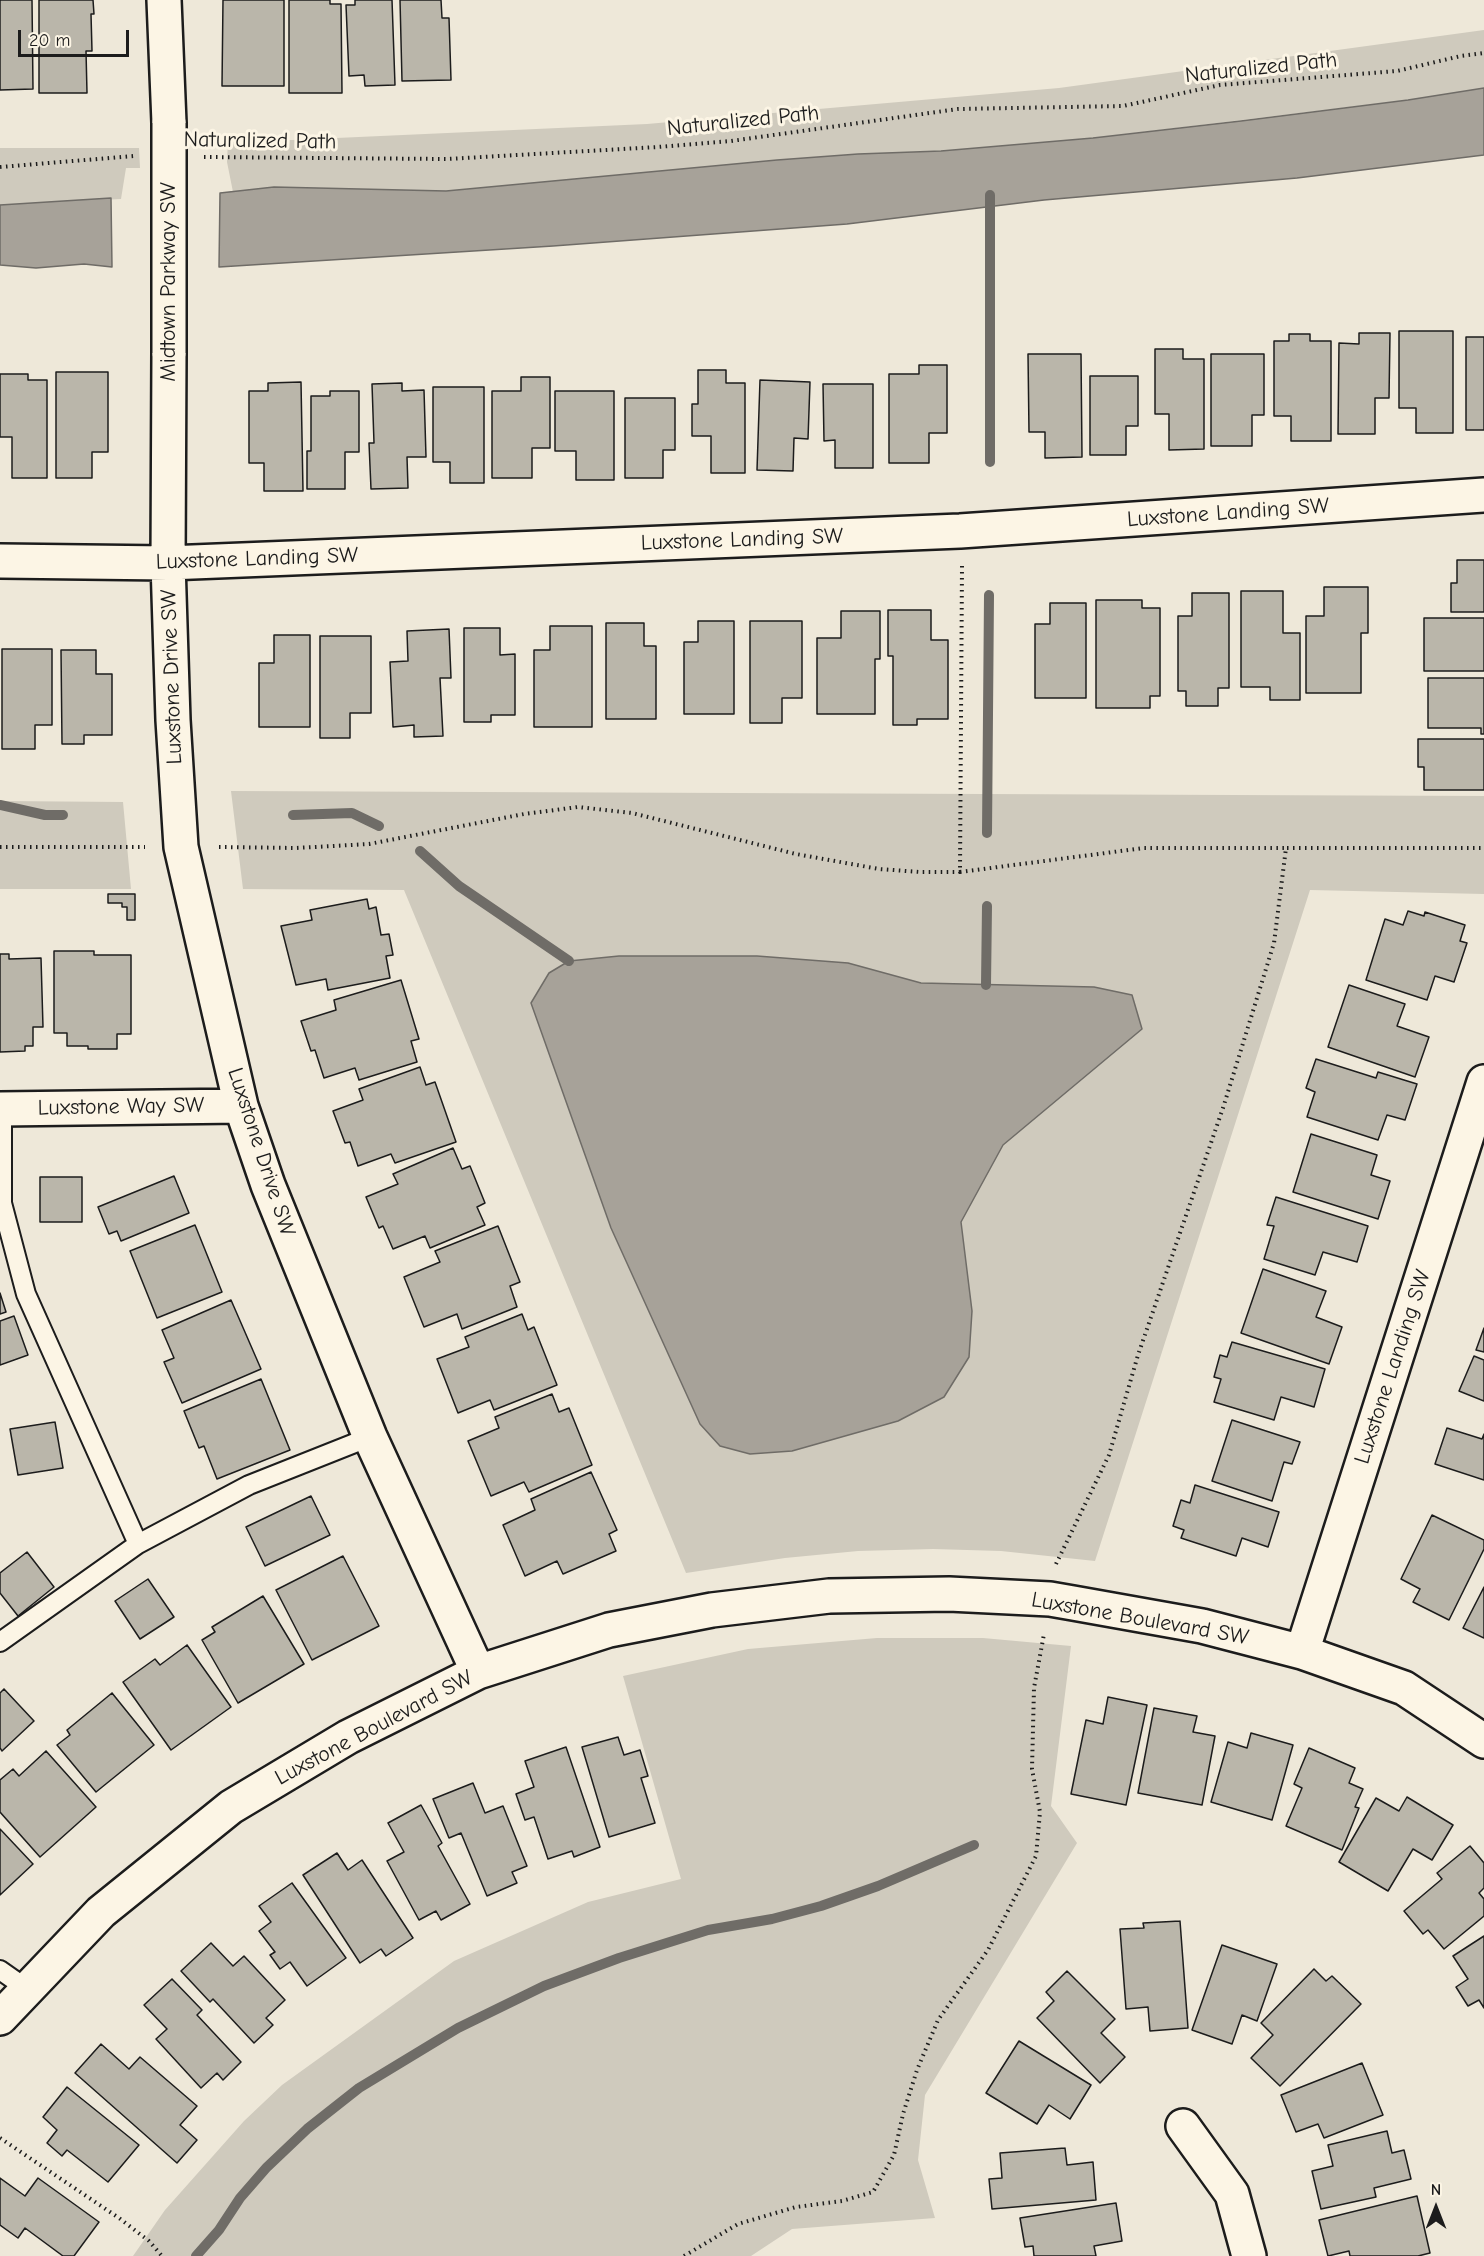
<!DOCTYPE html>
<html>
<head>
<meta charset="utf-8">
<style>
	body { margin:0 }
	#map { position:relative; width:1484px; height:2256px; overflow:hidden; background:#eee8d9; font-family:"Comic Neue",sans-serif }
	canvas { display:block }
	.north { position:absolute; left:1406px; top:2178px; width:60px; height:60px; -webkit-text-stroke:4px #fcf5e5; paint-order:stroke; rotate:0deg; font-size:16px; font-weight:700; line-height:24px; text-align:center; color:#1c1c1c }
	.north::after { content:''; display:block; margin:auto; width:21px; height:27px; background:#1c1c1c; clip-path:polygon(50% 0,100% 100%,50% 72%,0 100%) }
	.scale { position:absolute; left:18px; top:30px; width:111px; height:27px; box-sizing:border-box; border:3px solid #1c1c1c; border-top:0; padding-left:8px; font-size:18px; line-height:21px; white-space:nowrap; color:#1c1c1c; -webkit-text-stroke:4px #fcf5e5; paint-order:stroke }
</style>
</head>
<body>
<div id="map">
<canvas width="1484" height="2256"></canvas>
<div class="north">N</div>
<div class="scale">20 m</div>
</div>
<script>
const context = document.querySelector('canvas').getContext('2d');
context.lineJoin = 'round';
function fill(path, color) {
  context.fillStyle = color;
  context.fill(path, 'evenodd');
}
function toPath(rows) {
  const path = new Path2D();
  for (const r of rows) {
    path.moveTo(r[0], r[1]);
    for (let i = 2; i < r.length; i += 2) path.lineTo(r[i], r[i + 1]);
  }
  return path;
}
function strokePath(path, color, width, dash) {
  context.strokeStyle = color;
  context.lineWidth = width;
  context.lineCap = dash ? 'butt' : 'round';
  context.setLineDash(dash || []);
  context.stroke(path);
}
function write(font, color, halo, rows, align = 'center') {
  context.font = font + ' "Comic Neue",sans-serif';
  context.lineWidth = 6;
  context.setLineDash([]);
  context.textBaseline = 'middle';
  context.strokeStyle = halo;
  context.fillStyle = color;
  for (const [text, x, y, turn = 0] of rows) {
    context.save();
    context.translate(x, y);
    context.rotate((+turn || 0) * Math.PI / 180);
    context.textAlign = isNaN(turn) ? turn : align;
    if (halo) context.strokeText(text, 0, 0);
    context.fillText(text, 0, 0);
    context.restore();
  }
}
const green = toPath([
	[1484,30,1484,88,1408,100,1093,138,941,151,858,154,777,160,446,191,274,187,233,192,227,162,228,140,292,140,647,124,1059,88],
	[0,148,139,148,140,168,126,168,121,199,0,205],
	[231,791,1484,796,1484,894,1310,890,1095,1561,1001,1551,933,1549,858,1551,785,1558,686,1573,404,890,243,889],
	[0,801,123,802,131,889,0,889],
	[877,1638,983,1638,1071,1646,1051,1806,1077,1843,925,2095,918,2160,935,2218,792,2229,751,2256,133,2256,165,2210,244,2121,282,2085,454,1961,588,1902,681,1879,623,1676,748,1649]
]);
const water = toPath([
	[1484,88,1484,155,1297,178,1044,200,847,224,553,246,219,267,220,193,274,187,446,191,777,160,858,154,941,151,1093,138,1241,121,1408,100,1484,88],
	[111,198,112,267,84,264,36,268,0,265,0,205,111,198],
	[619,956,757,956,848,963,921,983,1094,987,1132,995,1142,1029,1003,1145,961,1222,972,1311,969,1357,944,1397,898,1421,792,1451,750,1454,720,1446,700,1424,611,1228,531,1003,549,973,569,961,619,956]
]);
const stream = toPath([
	[990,195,990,462],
	[0,805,45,815,63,815],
	[293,815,352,813,379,826],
	[987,833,989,595],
	[420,851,459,886,569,961],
	[986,985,987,906],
	[196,2256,219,2230,240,2198,267,2167,307,2129,359,2088,458,2028,544,1986,619,1958,708,1930,772,1919,821,1906,878,1886,974,1845]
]);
const building = toPath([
	[0,0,32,0,33,89,0,90,0,0],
	[39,0,93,0,94,14,91,14,92,51,86,51,87,93,39,93,39,0],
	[223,0,284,0,284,86,222,86,223,0],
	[289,0,330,0,330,4,341,4,342,93,289,93,289,0],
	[355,0,392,0,395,85,365,86,364,75,349,76,346,5,355,5,355,0],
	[400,0,441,0,442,18,449,18,451,80,402,81,400,0],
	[1399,331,1453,331,1453,433,1416,433,1416,408,1399,408,1399,331],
	[1359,333,1390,333,1389,398,1375,398,1375,434,1338,434,1339,343,1359,344,1359,333],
	[1289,334,1310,334,1310,341,1331,341,1331,441,1291,441,1291,416,1274,416,1274,341,1289,341,1289,334],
	[1466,337,1484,337,1484,430,1466,430,1466,337],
	[1155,349,1183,349,1183,359,1204,359,1204,449,1169,450,1169,414,1155,414,1155,349],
	[1028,354,1081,354,1082,457,1045,458,1045,432,1029,432,1028,354],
	[1211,354,1264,354,1264,415,1252,415,1252,446,1211,446,1211,354],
	[919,365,947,365,947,433,929,433,929,463,889,463,889,374,919,374,919,365],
	[698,370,726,370,726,383,745,383,745,473,711,473,711,436,692,436,692,404,698,404,698,370],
	[56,372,108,372,108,452,92,452,92,478,56,478,56,372],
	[0,374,28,374,28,380,47,380,47,478,12,478,12,437,0,437,0,374],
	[1090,376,1138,376,1138,426,1126,426,1126,455,1090,455,1090,376],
	[521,377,550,377,550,448,532,448,532,478,492,478,492,391,521,391,521,377],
	[760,380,810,382,808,439,794,438,793,471,757,470,760,380],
	[301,382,303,491,264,491,264,463,249,463,249,391,268,391,268,383,301,382],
	[402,383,402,391,424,390,426,457,407,457,408,488,371,489,369,443,374,443,372,384,402,383],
	[823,384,873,384,873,468,835,468,835,440,824,441,823,384],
	[433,387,484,387,484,483,450,483,450,462,433,462,433,387],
	[330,391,359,391,359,452,345,452,345,489,307,489,307,451,311,451,311,396,330,396,330,391],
	[555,391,614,391,614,480,576,480,576,451,555,451,555,391],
	[625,398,675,398,675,450,663,450,663,478,625,478,625,398],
	[1457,560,1484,560,1484,612,1451,612,1451,583,1457,583,1457,560],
	[1324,587,1368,587,1368,633,1361,633,1361,693,1306,693,1306,616,1324,616,1324,587],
	[1241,591,1283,591,1283,633,1300,633,1300,700,1270,700,1270,687,1241,687,1241,591],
	[1192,593,1229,593,1229,688,1218,688,1218,706,1186,706,1186,691,1178,691,1178,616,1192,616,1192,593],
	[1096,600,1142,600,1142,608,1160,608,1160,696,1150,696,1150,708,1096,708,1096,600],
	[1050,603,1086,603,1086,698,1035,698,1035,624,1050,624,1050,603],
	[888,610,931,610,931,640,948,640,948,719,917,719,917,725,893,725,893,656,888,656,888,610],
	[841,611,880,611,880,659,875,659,875,714,817,714,817,638,841,638,841,611],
	[1424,618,1484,618,1484,671,1424,671,1424,618],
	[698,621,734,621,734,714,684,714,684,642,698,642,698,621],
	[750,621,802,621,802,698,782,698,782,723,750,723,750,621],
	[606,623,644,623,644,646,656,646,656,719,606,719,606,623],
	[550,626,592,626,592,727,534,727,534,650,550,650,550,626],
	[464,628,500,628,500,655,515,654,515,715,491,715,491,722,464,722,464,628],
	[449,629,451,678,440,678,443,736,414,737,414,725,393,727,390,662,408,661,407,631,449,629],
	[274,635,310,635,310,727,259,727,259,663,274,663,274,635],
	[320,636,371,636,371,713,350,713,350,738,320,738,320,636],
	[2,649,52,649,52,725,35,725,35,749,2,749,2,649],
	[61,650,96,650,96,674,112,674,112,735,84,735,84,744,62,744,61,650],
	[1428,678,1484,678,1484,734,1481,734,1481,728,1428,728,1428,678],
	[1418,739,1484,739,1484,790,1424,790,1424,767,1418,767,1418,739],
	[108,894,135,894,135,920,127,920,127,907,122,907,122,903,108,903,108,894],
	[367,899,369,909,376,907,381,935,389,934,393,955,386,956,390,978,328,990,326,979,296,985,281,926,312,920,310,910,367,899],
	[1408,911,1424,916,1425,912,1465,925,1460,941,1467,943,1454,982,1435,976,1427,1000,1366,980,1385,919,1403,925,1408,911],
	[54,951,94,951,94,955,131,955,131,1034,117,1034,117,1049,88,1049,88,1046,67,1046,67,1033,54,1033,54,951],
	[0,954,9,954,9,959,41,958,43,1027,33,1027,33,1046,25,1046,25,1051,0,1052,0,954],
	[401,980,419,1039,411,1041,417,1062,359,1080,355,1068,324,1078,315,1050,311,1051,301,1021,336,1010,334,1000,401,980],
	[1349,985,1405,1004,1397,1026,1429,1037,1415,1077,1328,1047,1349,985],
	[1316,1059,1376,1078,1378,1072,1417,1084,1405,1120,1387,1115,1378,1140,1307,1117,1315,1092,1306,1088,1316,1059],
	[420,1067,426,1085,435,1082,456,1142,395,1163,391,1154,358,1166,350,1142,345,1143,333,1111,363,1100,359,1089,420,1067],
	[1311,1134,1377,1155,1371,1175,1390,1181,1378,1219,1293,1192,1311,1134],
	[453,1148,462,1169,470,1166,485,1203,477,1207,485,1225,430,1248,425,1236,393,1249,383,1226,379,1228,366,1197,398,1184,393,1174,453,1148],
	[174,1176,189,1213,121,1241,117,1231,109,1234,98,1207,174,1176],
	[40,1177,82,1177,82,1222,40,1222,40,1177],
	[1276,1197,1368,1226,1357,1262,1323,1252,1315,1275,1264,1259,1274,1226,1267,1225,1276,1197],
	[195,1225,222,1292,157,1318,130,1251,195,1225],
	[498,1226,520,1282,510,1286,517,1307,462,1329,457,1314,424,1327,404,1277,440,1262,435,1251,498,1226],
	[1263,1269,1326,1291,1316,1317,1342,1327,1329,1364,1241,1333,1263,1269],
	[0,1293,6,1312,0,1314,0,1293],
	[231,1300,261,1369,182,1403,164,1362,174,1358,162,1330,231,1300],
	[522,1314,528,1330,534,1327,557,1385,494,1410,490,1400,458,1413,437,1359,469,1347,465,1337,522,1314],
	[14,1316,28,1355,0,1365,0,1321,14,1316],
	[1484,1328,1484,1352,1476,1350,1484,1328],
	[1232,1342,1325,1369,1314,1407,1281,1397,1274,1420,1214,1402,1221,1379,1214,1377,1220,1355,1227,1357,1232,1342],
	[1474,1356,1484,1360,1484,1401,1459,1391,1474,1356],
	[261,1379,290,1450,217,1479,204,1446,199,1448,184,1411,261,1379],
	[552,1394,559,1412,569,1408,592,1465,529,1492,524,1482,491,1496,468,1441,499,1428,495,1417,552,1394],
	[1232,1420,1300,1442,1292,1464,1284,1462,1272,1501,1212,1481,1232,1420],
	[55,1422,63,1468,18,1475,10,1429,55,1422],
	[1447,1428,1482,1439,1484,1434,1484,1480,1435,1464,1447,1428],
	[591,1472,617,1530,609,1534,616,1551,563,1574,557,1561,525,1576,503,1525,535,1510,531,1499,591,1472],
	[1195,1485,1279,1512,1268,1547,1242,1538,1236,1556,1181,1538,1184,1530,1173,1526,1181,1500,1190,1503,1195,1485],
	[311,1496,330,1535,265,1566,246,1527,311,1496],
	[1432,1515,1484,1540,1484,1549,1449,1620,1413,1602,1420,1589,1401,1579,1432,1515],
	[27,1552,54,1587,18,1616,0,1593,0,1573,27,1552],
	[343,1556,379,1626,312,1660,276,1590,343,1556],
	[148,1579,174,1617,140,1639,115,1601,148,1579],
	[1484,1587,1484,1638,1463,1628,1484,1587],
	[263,1596,304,1664,238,1703,202,1640,215,1632,212,1627,263,1596],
	[187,1645,231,1707,171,1750,123,1682,155,1659,160,1665,187,1645],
	[4,1689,34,1721,2,1751,0,1748,0,1693,4,1689],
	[112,1693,154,1745,96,1792,57,1745,70,1735,67,1730,112,1693],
	[1108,1697,1147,1705,1126,1805,1071,1794,1086,1720,1103,1724,1108,1697],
	[1154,1708,1197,1716,1193,1732,1215,1736,1202,1805,1138,1793,1154,1708],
	[1251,1733,1293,1745,1272,1820,1211,1802,1228,1742,1247,1748,1251,1733],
	[618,1737,624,1755,640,1750,648,1776,641,1778,655,1823,609,1837,582,1747,618,1737],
	[566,1747,600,1847,574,1857,572,1851,548,1859,534,1817,525,1820,516,1794,534,1787,525,1761,566,1747],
	[1309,1748,1355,1768,1349,1783,1363,1789,1355,1807,1359,1808,1342,1850,1286,1826,1302,1788,1294,1784,1309,1748],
	[46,1751,96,1807,40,1857,0,1812,0,1780,13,1769,19,1776,46,1751],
	[473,1783,485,1813,503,1806,527,1866,512,1872,517,1883,487,1896,461,1833,449,1838,433,1799,473,1783],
	[1407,1797,1453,1825,1432,1860,1413,1849,1388,1891,1339,1862,1376,1798,1399,1811,1407,1797],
	[421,1805,442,1843,438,1846,470,1904,441,1920,436,1911,419,1920,387,1861,404,1852,388,1823,421,1805],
	[0,1829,33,1864,0,1895,0,1829],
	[1470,1846,1484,1863,1484,1888,1479,1893,1484,1899,1484,1916,1444,1949,1428,1930,1423,1934,1404,1911,1442,1879,1437,1873,1470,1846],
	[337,1853,348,1870,362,1860,413,1938,386,1956,381,1949,360,1963,303,1875,337,1853],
	[292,1883,346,1958,307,1986,290,1962,280,1969,270,1955,275,1952,259,1931,271,1922,259,1906,292,1883],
	[1180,1921,1188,2028,1150,2031,1148,2007,1126,2009,1120,1929,1144,1928,1143,1923,1180,1921],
	[1484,1936,1484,2008,1479,2000,1468,2006,1456,1987,1468,1979,1453,1956,1484,1936],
	[211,1943,233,1966,244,1956,285,2000,266,2018,273,2025,254,2043,213,1999,210,2002,181,1971,211,1943],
	[1222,1945,1277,1964,1257,2021,1242,2015,1232,2044,1192,2030,1222,1945],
	[1314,1969,1326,1981,1332,1976,1361,2004,1280,2086,1251,2058,1273,2035,1261,2023,1314,1969],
	[1067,1971,1115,2019,1101,2033,1125,2057,1100,2083,1037,2018,1054,2001,1046,1992,1067,1971],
	[172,1979,202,2010,197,2015,241,2062,223,2080,217,2073,201,2088,156,2039,167,2029,144,2005,172,1979],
	[1019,2041,1091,2085,1070,2119,1049,2105,1037,2124,986,2093,1019,2041],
	[101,2044,129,2069,140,2057,197,2106,180,2125,197,2140,177,2163,75,2073,101,2044],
	[1362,2063,1383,2115,1324,2138,1318,2124,1296,2132,1281,2095,1362,2063],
	[67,2087,139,2145,108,2182,67,2150,62,2156,47,2143,57,2130,43,2117,67,2087],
	[1387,2131,1392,2153,1404,2150,1411,2179,1374,2188,1376,2197,1321,2209,1312,2171,1333,2166,1328,2145,1387,2131],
	[1065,2148,1067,2165,1093,2162,1096,2200,992,2209,989,2179,1002,2178,1000,2153,1065,2148],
	[0,2178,25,2196,38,2178,99,2222,74,2256,63,2256,25,2228,18,2238,0,2225,0,2178],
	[1417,2196,1430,2253,1418,2256,1350,2256,1349,2251,1328,2256,1319,2220,1417,2196],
	[1116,2203,1122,2241,1094,2246,1096,2256,1034,2256,1033,2246,1025,2247,1020,2218,1116,2203]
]);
const path = toPath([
	[204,157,447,159,658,147,731,141,958,109,1123,106,1220,85,1397,71,1461,56,1484,53],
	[0,167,134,156],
	[962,566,960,872,1144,848,1286,848],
	[0,847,145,847],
	[219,847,296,848,369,844,524,814,578,807,632,813,796,854,879,869,920,872,960,872],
	[1056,1564,1109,1455,1138,1355,1223,1108,1274,943,1286,848,1484,848],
	[0,2138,119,2218,149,2241,162,2256],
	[684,2256,738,2224,796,2207,842,2201,873,2192,894,2155,903,2114,917,2070,938,2020,988,1950,1036,1856,1040,1812,1032,1769,1034,1688,1044,1634]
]);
const service = toPath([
	[2,1109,2,1203,26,1294,138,1544],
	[0,1642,138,1544,249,1485,370,1437],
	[0,1970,27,1989]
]);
const minor = toPath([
	[164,0,169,123],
	[169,353,168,563,173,720,181,847,241,1106,268,1185,370,1437,478,1672],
	[0,561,168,563,960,531,1484,495],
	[0,1109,241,1106],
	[1302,1652,1484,1082],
	[0,2018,101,1912,231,1807,348,1737,478,1672,609,1630,712,1610,829,1596,949,1594,1050,1599,1073,1603,1202,1626,1302,1652,1404,1688,1484,1741],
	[1183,2126,1232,2194,1249,2256]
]);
const minorBridge = toPath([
	[169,353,169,123]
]);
const streetNames = [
	["Naturalized Path",1261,68,-6],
	["Naturalized Path",743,121,-6],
	["Naturalized Path",260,141,1],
	["Midtown Parkway SW",169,282,-90],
	["Luxstone Landing SW",1228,513,-4],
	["Luxstone Landing SW",742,540,-2],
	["Luxstone Landing SW",257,559,-2],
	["Luxstone Drive SW",172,677,-92],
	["Luxstone Way SW",121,1107,-1],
	["Luxstone Drive SW",261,1152,72],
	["Luxstone Landing SW",1393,1367,-72],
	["Luxstone Boulevard SW",1140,1619,10],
	["Luxstone Boulevard SW",374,1728,-28]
];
fill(green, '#cfcabd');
fill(water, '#a7a299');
strokePath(water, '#6f6c67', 1.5);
strokePath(stream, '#6f6c67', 10);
fill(building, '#bab6aa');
strokePath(building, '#1c1c1c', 1.5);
strokePath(service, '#1c1c1c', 22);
strokePath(minor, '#1c1c1c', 38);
strokePath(path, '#1c1c1c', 4, [1.5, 4.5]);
strokePath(service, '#fcf5e5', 18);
strokePath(minor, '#fcf5e5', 33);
strokePath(minorBridge, '#1c1c1c', 38, []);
strokePath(minorBridge, '#fcf5e5', 33);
write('22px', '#1c1c1c', '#fcf5e5', streetNames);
</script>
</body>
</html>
